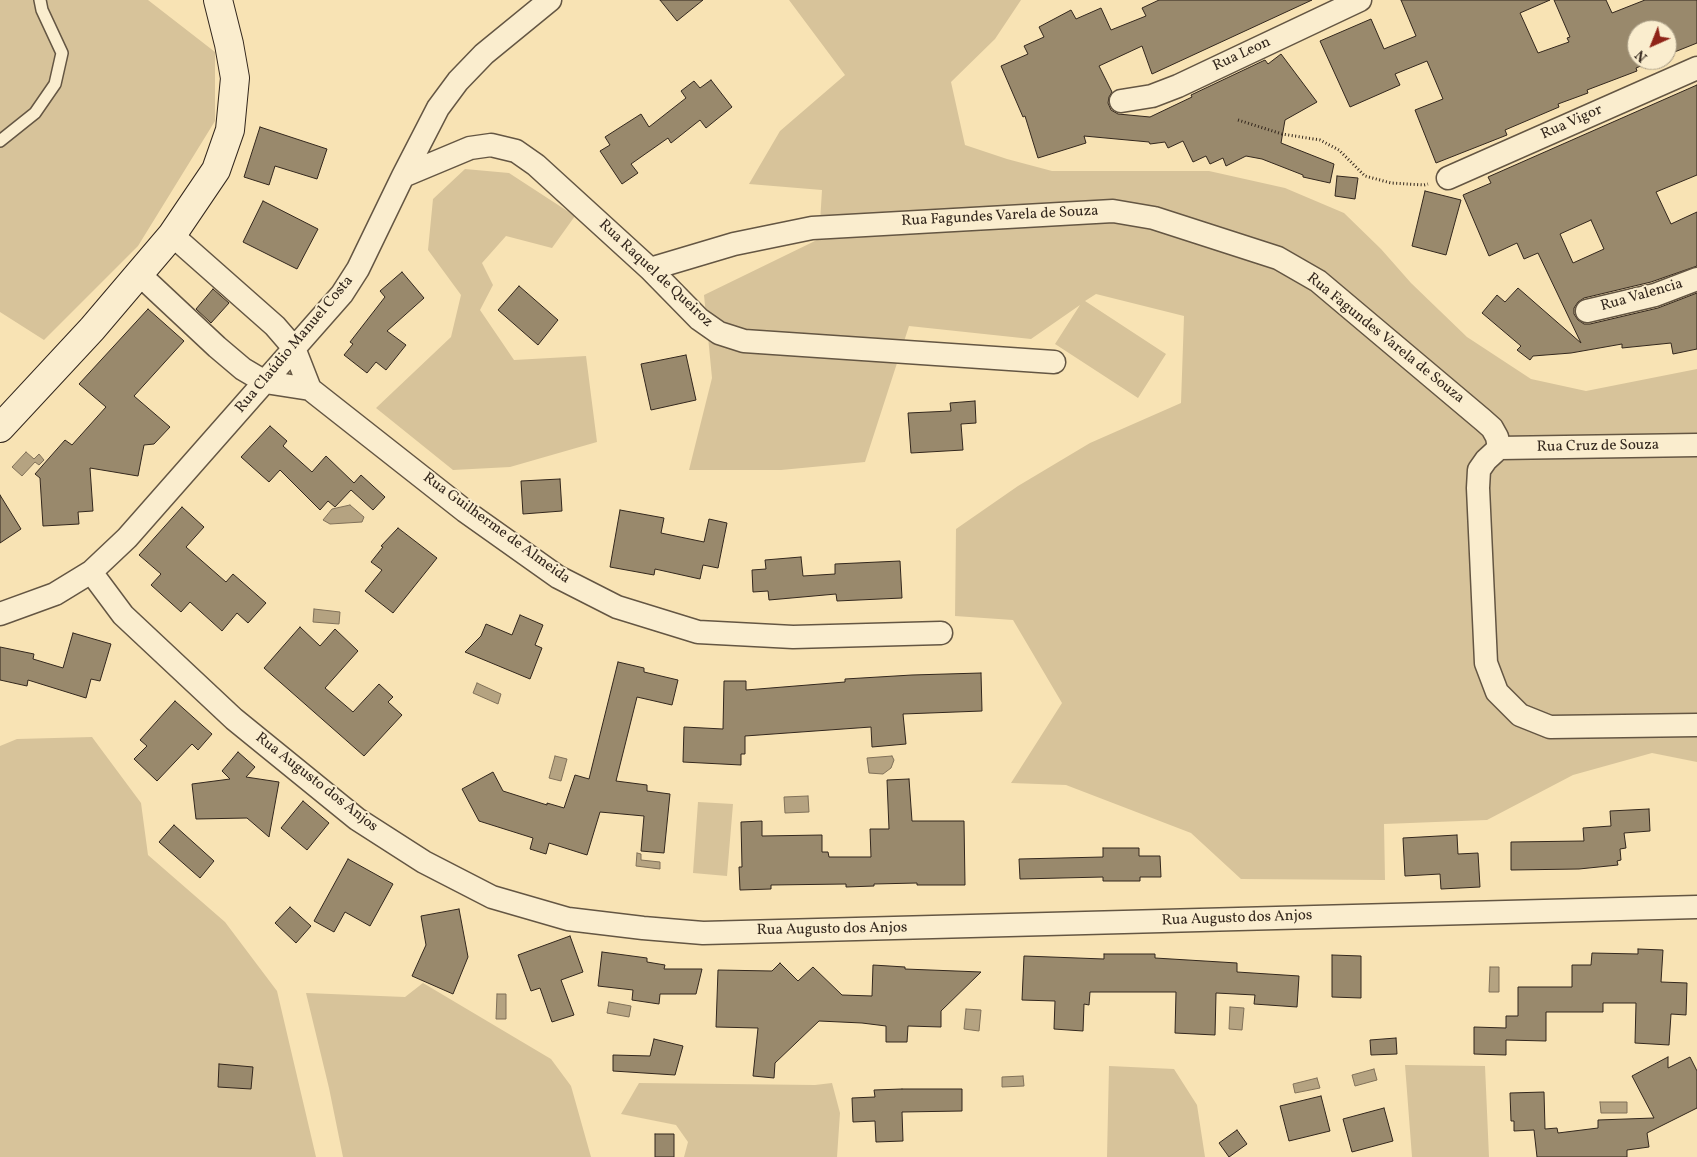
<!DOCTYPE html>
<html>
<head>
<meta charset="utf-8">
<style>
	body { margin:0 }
	#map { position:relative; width:1697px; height:1157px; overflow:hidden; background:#f8e3b4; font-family:Vollkorn,serif }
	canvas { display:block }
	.north { position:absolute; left:1627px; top:20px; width:50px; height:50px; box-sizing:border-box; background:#faedce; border:1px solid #aa9e87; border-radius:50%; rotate:224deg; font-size:14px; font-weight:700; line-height:20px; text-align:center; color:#33271d }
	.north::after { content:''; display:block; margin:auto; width:18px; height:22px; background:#8f2418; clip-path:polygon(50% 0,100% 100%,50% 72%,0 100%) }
</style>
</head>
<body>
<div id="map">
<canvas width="1697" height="1157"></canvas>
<div class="north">N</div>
</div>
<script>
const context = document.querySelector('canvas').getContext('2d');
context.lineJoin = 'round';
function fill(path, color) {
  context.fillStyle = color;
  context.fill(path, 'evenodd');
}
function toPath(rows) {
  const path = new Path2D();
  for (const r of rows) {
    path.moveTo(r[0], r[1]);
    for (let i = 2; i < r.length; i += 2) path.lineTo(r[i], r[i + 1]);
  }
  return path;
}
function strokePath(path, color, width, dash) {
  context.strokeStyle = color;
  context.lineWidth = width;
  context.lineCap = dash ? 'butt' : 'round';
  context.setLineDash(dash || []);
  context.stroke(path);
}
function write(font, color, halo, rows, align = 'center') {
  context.font = font + ' Vollkorn,serif';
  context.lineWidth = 4;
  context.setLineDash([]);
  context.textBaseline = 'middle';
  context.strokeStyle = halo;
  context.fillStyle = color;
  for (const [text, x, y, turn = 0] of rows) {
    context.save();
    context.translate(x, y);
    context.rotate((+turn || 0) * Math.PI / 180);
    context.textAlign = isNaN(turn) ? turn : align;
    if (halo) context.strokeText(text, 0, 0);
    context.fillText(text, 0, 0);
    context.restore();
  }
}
const green = toPath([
	[0,0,148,0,215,52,215,121,138,246,44,340,0,312],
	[789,0,1021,0,995,39,951,82,965,145,1007,159,1052,171,1209,171,1285,188,1344,213,1381,249,1411,283,1467,337,1531,379,1586,391,1697,369,1697,762,1652,753,1573,775,1487,820,1384,824,1385,880,1241,879,1191,833,1066,785,1011,783,1062,703,1013,620,955,616,956,529,1018,486,1090,443,1181,403,1184,316,1096,294,1085,301,1166,354,1138,398,1055,344,1080,305,1031,339,909,326,865,462,781,470,689,470,712,378,704,295,819,239,822,190,749,184,780,131,845,75],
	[465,169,509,173,575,216,552,248,506,236,482,263,493,285,480,310,514,360,586,356,597,442,510,467,453,470,376,408,451,337,461,295,428,250,433,199],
	[92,737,141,803,148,855,225,922,277,991,316,1157,0,1157,0,746,17,739],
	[698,802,733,804,727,876,693,873],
	[423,983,551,1059,571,1086,591,1157,343,1157,329,1088,306,993,405,997],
	[1405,1065,1485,1066,1489,1157,1412,1157],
	[1109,1066,1174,1069,1197,1105,1205,1157,1107,1157],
	[639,1083,815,1085,832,1083,840,1113,837,1157,684,1157,688,1142,676,1125,621,1114]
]);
const water = toPath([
	[26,452,34,459,39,454,44,460,39,465,35,462,22,476,12,467,26,452],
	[350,505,364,517,362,522,330,524,323,520,332,509,350,505],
	[314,609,340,612,339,624,313,622,314,609],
	[477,683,501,694,498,704,473,693,477,683],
	[555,756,567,759,561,781,549,778,555,756],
	[892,756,894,760,891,768,883,774,869,773,867,758,892,756],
	[808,796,809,812,785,813,784,797,808,796],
	[637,853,641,854,641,860,660,862,660,869,636,866,637,853],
	[1490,967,1499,967,1499,992,1489,992,1490,967],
	[497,994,506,994,506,1019,496,1019,497,994],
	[609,1002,631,1006,629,1017,607,1013,609,1002],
	[1230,1007,1244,1008,1242,1030,1229,1029,1230,1007],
	[966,1009,981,1010,979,1031,964,1029,966,1009],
	[1374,1069,1377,1080,1355,1086,1352,1075,1374,1069],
	[1023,1076,1024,1086,1002,1087,1002,1077,1023,1076],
	[1317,1078,1320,1088,1295,1093,1293,1084,1317,1078],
	[1600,1102,1627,1102,1627,1113,1601,1113,1600,1102]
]);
const building = toPath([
	[660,0,703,0,677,21,660,0],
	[1159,0,1312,0,1152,74,1142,46,1099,66,1112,92,1109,97,1108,103,1111,110,1118,114,1150,117,1192,97,1191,95,1265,60,1268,64,1281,54,1317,102,1285,120,1281,143,1334,164,1330,183,1303,177,1303,175,1262,159,1246,156,1226,166,1223,158,1210,164,1206,156,1193,162,1183,141,1168,148,1165,142,1150,144,1149,142,1084,136,1086,143,1038,158,1025,116,1023,117,1001,66,1028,54,1024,46,1044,37,1039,27,1071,10,1076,19,1101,8,1111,30,1146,16,1142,8,1159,0],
	[1401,0,1550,0,1520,13,1538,53,1569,42,1567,38,1570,37,1554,0,1606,0,1612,13,1645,0,1697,0,1697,43,1667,55,1667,30,1637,30,1637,60,1655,60,1636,68,1637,71,1587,90,1588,93,1558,104,1559,107,1505,130,1507,135,1436,163,1415,110,1443,99,1427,61,1395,74,1400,85,1350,107,1320,41,1371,19,1384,49,1416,36,1401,0],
	[711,80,732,107,706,128,700,120,671,143,668,138,631,164,638,173,622,184,600,151,610,145,605,137,641,114,649,127,686,98,681,91,694,81,700,88,711,80],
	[1697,85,1697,175,1656,192,1671,224,1697,212,1697,266,1651,282,1584,298,1578,302,1574,308,1574,314,1578,320,1584,324,1590,324,1658,308,1697,293,1697,349,1673,354,1671,343,1622,348,1622,344,1571,353,1533,356,1530,360,1517,350,1521,346,1482,313,1497,295,1505,302,1518,288,1581,343,1538,253,1524,259,1517,243,1489,256,1463,195,1491,183,1488,177,1697,85],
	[1591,220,1604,249,1573,263,1560,234,1591,220],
	[260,127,327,149,317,179,275,166,269,185,244,177,260,127],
	[1337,176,1358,178,1355,199,1335,196,1337,176],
	[1425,191,1461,200,1446,255,1412,246,1425,191],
	[263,201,318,229,297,269,243,242,263,201],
	[402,272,424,298,387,331,406,345,386,370,376,362,367,373,344,355,353,344,350,342,385,297,380,291,402,272],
	[519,286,558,320,538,345,498,310,519,286],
	[213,289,229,303,211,323,196,309,213,289],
	[148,309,184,341,134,396,170,427,154,444,144,445,138,476,90,468,93,511,78,512,79,524,43,526,40,478,35,474,65,440,72,445,106,407,79,384,148,309],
	[686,355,696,400,651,410,641,364,686,355],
	[975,401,976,423,961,424,963,450,911,453,908,413,951,411,950,403,975,401],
	[270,426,287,441,283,446,312,472,326,456,354,483,361,475,385,497,373,510,351,490,335,507,328,501,320,510,280,470,269,482,241,457,270,426],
	[560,479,562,511,523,514,521,481,560,479],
	[0,495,21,529,0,543,0,495],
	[182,507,204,527,186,547,226,582,233,574,266,603,248,623,237,613,222,631,190,602,181,612,151,585,161,574,139,555,182,507],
	[620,510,664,518,661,533,704,542,709,519,727,523,718,568,703,565,700,579,655,569,654,575,610,567,620,510],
	[398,528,437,558,393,613,365,591,382,570,371,562,383,547,381,546,398,528],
	[801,557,803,576,835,574,835,564,900,561,902,598,837,601,836,594,769,600,768,591,753,592,752,570,766,569,765,560,801,557],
	[520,615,543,625,535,645,542,648,530,679,465,652,481,636,486,624,512,635,520,615],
	[300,627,320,646,335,629,358,651,325,688,353,712,379,684,393,697,388,702,402,715,364,756,264,668,300,627],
	[73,633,111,644,100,681,91,679,86,698,28,680,27,686,0,680,0,647,34,654,33,659,63,668,73,633],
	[618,662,644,668,644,672,678,680,672,705,637,697,616,781,647,785,647,791,670,794,664,853,641,851,644,816,600,812,587,855,549,843,546,854,530,849,533,838,479,821,462,789,493,772,503,791,547,805,547,803,564,808,575,775,589,779,618,662],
	[981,673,982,711,903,714,906,744,872,747,871,727,745,736,745,754,741,754,741,765,683,762,684,727,723,729,724,681,746,681,746,690,845,682,845,679,912,675,981,673],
	[175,701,212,734,198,750,192,744,157,781,134,759,147,746,140,740,175,701],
	[238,752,255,767,246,777,279,782,269,837,247,818,196,819,192,784,230,779,222,771,238,752],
	[909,779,912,821,964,821,965,885,917,885,917,883,874,884,874,886,846,887,846,884,771,885,771,889,740,890,739,867,742,867,741,822,762,821,762,836,822,835,822,852,828,852,829,857,871,857,870,829,889,829,887,780,909,779],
	[303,801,329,823,307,850,281,828,303,801],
	[1649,809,1650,831,1624,833,1626,848,1620,849,1621,860,1617,861,1618,865,1579,869,1511,870,1511,842,1584,841,1583,828,1611,826,1610,811,1649,809],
	[174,825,214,861,200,878,159,842,174,825],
	[1457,835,1458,854,1478,853,1480,887,1441,889,1440,874,1405,876,1403,838,1457,835],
	[1103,848,1139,848,1139,856,1160,856,1161,877,1140,877,1140,881,1103,881,1103,877,1020,879,1019,859,1103,857,1103,848],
	[348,859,393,884,370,926,345,912,334,932,314,921,348,859],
	[290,907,311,926,296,943,275,923,290,907],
	[459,909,468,957,453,994,412,976,426,945,421,916,459,909],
	[570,936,583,972,561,980,574,1015,552,1022,540,988,531,991,518,955,570,936],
	[1638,949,1663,950,1661,982,1687,983,1686,1015,1671,1014,1669,1045,1635,1043,1636,1003,1603,1003,1603,1012,1546,1012,1546,1041,1506,1040,1506,1055,1474,1054,1474,1027,1506,1028,1506,1016,1518,1016,1518,987,1572,987,1572,965,1591,965,1592,953,1638,954,1638,949],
	[602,952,647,958,647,962,665,965,664,969,702,969,696,994,660,994,659,1004,632,1000,633,990,598,986,602,952],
	[1104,954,1155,954,1155,958,1237,963,1237,972,1299,976,1297,1007,1254,1004,1255,995,1216,993,1215,1035,1175,1033,1176,992,1090,992,1089,1005,1084,1004,1083,1031,1054,1029,1055,1001,1022,1000,1024,956,1104,959,1104,954],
	[1332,955,1361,956,1361,998,1332,997,1332,955],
	[780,963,798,981,813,967,842,995,872,996,873,965,905,967,905,969,981,972,941,1011,941,1027,908,1026,907,1042,886,1042,886,1026,862,1023,819,1021,775,1063,774,1078,753,1076,758,1028,716,1027,718,970,772,971,780,963],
	[1396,1038,1397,1054,1371,1055,1370,1040,1396,1038],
	[654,1039,683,1046,675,1075,613,1071,613,1055,650,1056,654,1039],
	[1668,1057,1668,1068,1690,1057,1697,1071,1697,1108,1647,1133,1649,1147,1627,1150,1627,1157,1537,1157,1534,1130,1514,1131,1514,1121,1511,1121,1510,1093,1544,1092,1545,1129,1557,1128,1558,1133,1598,1128,1598,1120,1654,1118,1632,1076,1668,1057],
	[219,1064,253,1067,251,1089,218,1087,219,1064],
	[902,1089,962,1089,962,1111,902,1112,903,1141,876,1142,875,1121,853,1122,852,1098,875,1097,874,1090,902,1089],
	[1321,1096,1330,1131,1289,1141,1280,1106,1321,1096],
	[1384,1108,1393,1141,1352,1152,1343,1119,1384,1108],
	[1237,1130,1247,1144,1229,1157,1219,1143,1237,1130],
	[655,1134,674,1134,674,1157,655,1157,655,1134]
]);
const path = toPath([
	[1238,120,1282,134,1320,140,1339,150,1365,176,1391,183,1424,185,1428,184]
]);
const lane = toPath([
	[0,141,35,113,55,84,62,53,42,10,40,0]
]);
const street = toPath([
	[1121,101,1152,96,1178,86,1360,0],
	[403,176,470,148,491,145,516,151,536,165,650,269,699,319,719,333,744,341,1054,362],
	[1448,178,1697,68],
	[172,235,275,326,294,348,310,389],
	[650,269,734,244,812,228,1113,211,1154,218,1278,258,1318,281,1483,420,1492,428,1497,437,1499,448,1486,460,1479,470,1478,488,1486,663,1497,692,1520,715,1550,727,1697,725],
	[139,274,217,347,243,369,265,382,310,389,465,511,558,577,617,607,698,632,793,637,941,633],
	[1587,311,1655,295,1697,279],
	[1499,448,1697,445],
	[91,572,123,615,234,719,357,819,424,862,492,897,568,919,643,928,703,933,1697,907],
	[0,614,55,594,91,572,127,538,342,294,358,269,403,176,438,108,458,81,484,54,550,0]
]);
const secondary = toPath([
	[0,428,92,329,172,235,216,170,230,130,235,78,229,44,218,0]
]);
const streetNames = [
	["Rua Leon",1242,55,-25],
	["Rua Vigor",1572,123,-24],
	["Rua Fagundes Varela de Souza",1000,217,-3],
	["Rua Raquel de Queiroz",655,274,43],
	["Rua Valencia",1642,296,-16],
	["Rua Fagundes Varela de Souza",1385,339,39],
	["Rua Claúdio Manuel Costa",295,345,-50],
	["Rua Cruz de Souza",1598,447,-1],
	["Rua Guilherme de Almeida",496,529,36],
	["Rua Augusto dos Anjos",316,783,38],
	["Rua Augusto dos Anjos",1237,919,-2],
	["Rua Augusto dos Anjos",832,930,-1]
];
fill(green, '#d7c39a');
fill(water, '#b5a381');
strokePath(water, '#817159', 1);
fill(building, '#99896c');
strokePath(building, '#33271d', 1);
strokePath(lane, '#645643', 14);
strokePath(street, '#645643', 25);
strokePath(secondary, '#33271d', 30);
strokePath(path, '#33271d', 3, [1, 2.5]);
strokePath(lane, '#faedce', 11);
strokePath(street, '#faedce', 22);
strokePath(secondary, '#faedce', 28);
write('15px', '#33271d', '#faedce', streetNames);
</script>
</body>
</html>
